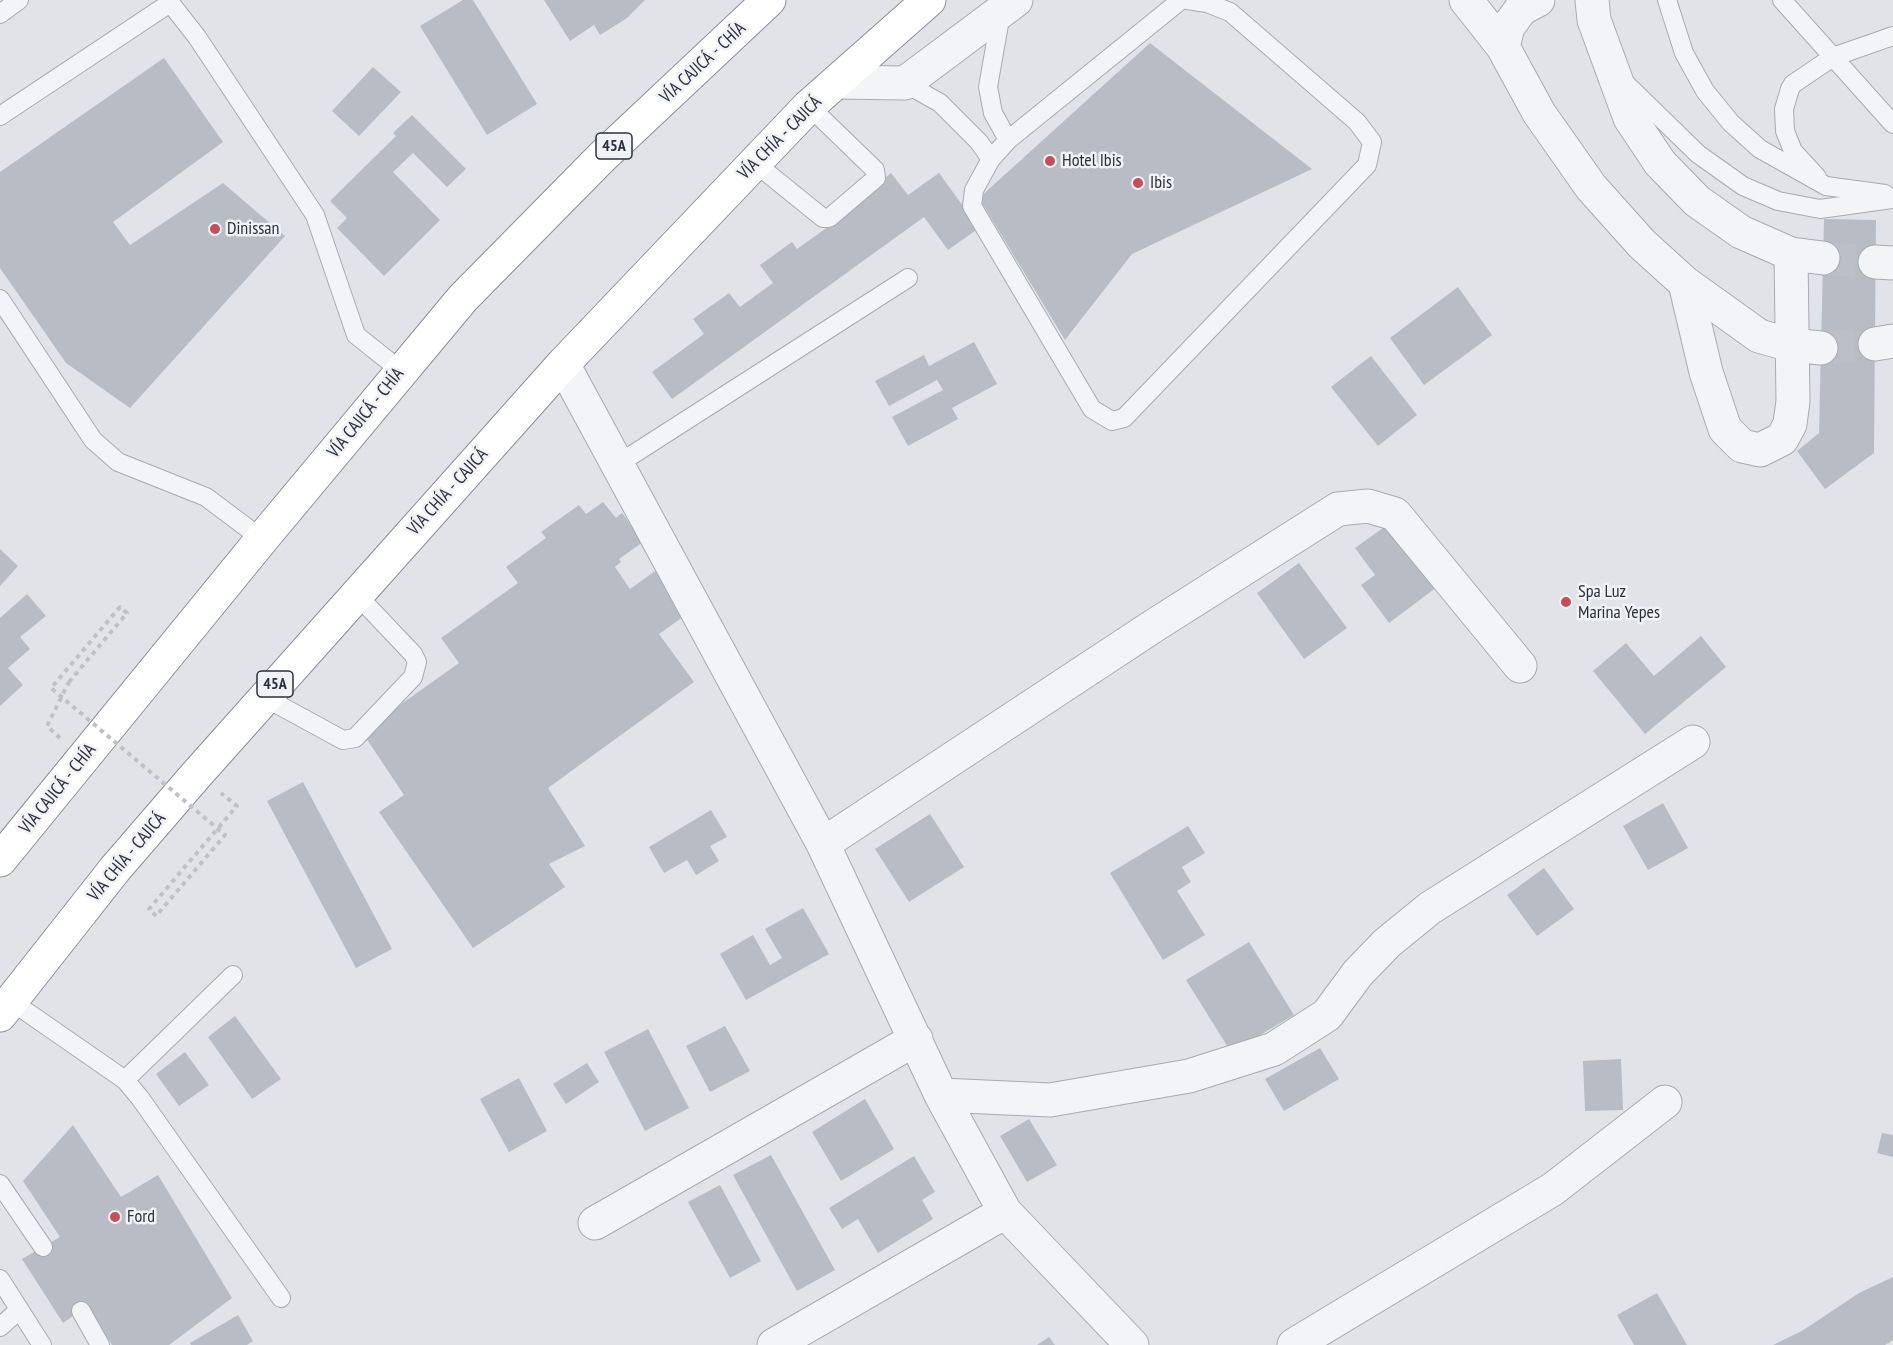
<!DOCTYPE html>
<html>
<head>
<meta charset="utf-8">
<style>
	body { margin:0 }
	canvas { display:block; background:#e1e3e8 }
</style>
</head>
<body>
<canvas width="1893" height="1345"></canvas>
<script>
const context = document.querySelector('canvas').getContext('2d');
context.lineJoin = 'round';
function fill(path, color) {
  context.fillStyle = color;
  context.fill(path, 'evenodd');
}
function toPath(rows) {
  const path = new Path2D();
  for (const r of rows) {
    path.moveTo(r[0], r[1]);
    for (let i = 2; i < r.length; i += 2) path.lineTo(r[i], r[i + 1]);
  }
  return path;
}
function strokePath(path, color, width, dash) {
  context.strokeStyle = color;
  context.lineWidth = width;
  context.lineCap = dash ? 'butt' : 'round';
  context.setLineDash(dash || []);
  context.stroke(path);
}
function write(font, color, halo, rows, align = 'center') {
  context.font = font + ' "PT Sans Narrow",sans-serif';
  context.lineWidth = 5;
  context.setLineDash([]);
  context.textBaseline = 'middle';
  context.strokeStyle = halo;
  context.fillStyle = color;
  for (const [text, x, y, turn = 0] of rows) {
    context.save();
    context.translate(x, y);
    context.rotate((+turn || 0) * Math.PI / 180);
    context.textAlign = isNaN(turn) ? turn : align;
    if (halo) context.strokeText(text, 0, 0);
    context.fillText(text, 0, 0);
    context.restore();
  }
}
const building = toPath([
	[463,0,473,0,537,104,487,135,420,26],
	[544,0,645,0,627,18,600,35,594,25,570,41],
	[1150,43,1312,169,1132,254,1065,340,979,198],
	[164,58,223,142,113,222,130,245,223,183,285,236,130,408,66,363,0,268,0,172],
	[373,67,401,92,359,136,332,111],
	[412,115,466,169,447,187,413,153,393,172,440,220,384,276,337,228,347,218,330,201,396,136,393,133],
	[891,173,908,195,939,173,979,228,948,250,924,217,672,399,652,372,704,334,693,319,729,293,740,307,773,283,760,265,792,242,797,249,860,204,856,202],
	[1824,219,1876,220,1874,453,1825,489,1797,451,1819,433],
	[1458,287,1492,335,1424,385,1390,338],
	[974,342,997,384,952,408,958,419,908,446,892,417,943,390,937,380,889,406,875,381,924,355,929,366],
	[1371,356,1417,415,1378,446,1331,387],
	[603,502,616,518,622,513,643,542,619,559,621,562,615,567,630,589,655,571,687,614,659,634,694,682,548,788,585,846,549,864,565,887,473,948,379,812,404,795,362,732,459,663,441,638,518,583,506,567,546,538,541,532,579,505,586,514],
	[1390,523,1437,587,1389,623,1361,585,1375,575,1355,548],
	[0,549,18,566,0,586],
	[1299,563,1347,628,1304,659,1257,593],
	[27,594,46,616,20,637,30,649,8,668,23,685,0,706,0,618],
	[1701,636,1726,667,1645,734,1593,671,1626,643,1654,676],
	[303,782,392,949,356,968,267,801],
	[1663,803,1688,848,1648,870,1623,826],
	[711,810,727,837,710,846,719,861,696,875,687,860,664,873,649,847],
	[930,814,964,867,909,902,875,849],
	[1188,826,1205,853,1182,867,1191,882,1177,891,1205,935,1163,960,1110,873],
	[1544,868,1574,909,1537,936,1507,895],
	[803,908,829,954,746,1000,720,954,753,935,770,965,782,958,765,929],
	[1249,942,1294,1015,1231,1052,1186,980],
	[235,1016,281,1079,252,1099,208,1037],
	[725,1026,750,1071,710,1092,686,1046],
	[648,1029,689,1108,645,1131,604,1052],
	[1320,1048,1339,1079,1284,1111,1265,1079],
	[185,1052,209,1085,179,1106,156,1074],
	[1621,1059,1623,1110,1585,1111,1583,1061],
	[587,1063,599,1082,566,1104,553,1084],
	[519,1078,547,1131,509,1152,480,1099],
	[865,1099,894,1149,841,1181,812,1132],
	[1029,1119,1057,1165,1027,1182,1000,1136],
	[73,1125,121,1197,158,1175,232,1298,169,1345,112,1345,88,1306,63,1323,22,1259,60,1237,23,1181],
	[1882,1133,1893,1135,1893,1157,1877,1153],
	[771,1155,835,1270,797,1291,733,1175],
	[914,1156,935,1192,922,1200,933,1219,878,1253,858,1219,842,1229,829,1208],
	[720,1185,761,1261,730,1278,688,1202],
	[1893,1277,1893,1340,1885,1345,1773,1345,1802,1331,1859,1293],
	[1657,1293,1687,1345,1634,1345,1617,1315],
	[238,1315,253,1341,247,1345,191,1345,190,1343],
	[1049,1337,1055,1345,1037,1345]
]);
const streetTunnel = toPath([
	[1823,258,1875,262],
	[1821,348,1875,344]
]);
const path = toPath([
	[60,738,47,726,69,682],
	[207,841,237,806,221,793]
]);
const lane = toPath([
	[168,0,197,37,315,215,356,335,400,370],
	[1181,0,1008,140,991,159,974,190,972,206,1092,409,1112,421,1124,418,1367,165,1372,142,1357,122,1230,12,1207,3,1187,0],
	[1667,0,1684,53,1705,91,1731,123,1760,149,1826,186,1885,194],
	[1782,0,1893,124],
	[1001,13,988,87,993,113,1008,140],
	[0,14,19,0],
	[1624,82,1698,154,1743,186,1778,201,1820,209,1893,199],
	[905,83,940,103,979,142,991,159],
	[0,116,170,3],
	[755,163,823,218,829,218,876,178,875,170,809,106],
	[1817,177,1793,151,1785,131,1784,109,1790,89,1793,84,1833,57,1893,36],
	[0,299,93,440,118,462,206,497,262,539],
	[618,464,908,278],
	[264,697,343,740,355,738,413,677,417,662,413,654,356,594],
	[11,1001,125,1080,140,1098,281,1298],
	[125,1080,233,975],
	[0,1184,43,1247],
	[0,1279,42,1345],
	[81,1311,100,1345],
	[0,1327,19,1310]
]);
const street = toPath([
	[1466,0,1503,47,1539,113,1591,187,1642,244,1685,283,1759,336,1791,345,1821,348],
	[1592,0,1594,20,1630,118,1660,163,1697,201,1741,232,1791,254,1823,258],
	[1503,47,1508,27,1521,9,1538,0],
	[838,82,905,83,1016,0],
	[1875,262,1893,263],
	[1685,283,1706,372,1725,429,1742,446,1760,450,1782,439,1790,424,1793,401,1791,254],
	[1875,344,1893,341],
	[563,364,823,844,941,1095,1005,1212,1132,1345],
	[823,844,1155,625,1338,509,1368,506,1395,514,1520,666],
	[941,1095,1050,1100,1189,1076,1274,1049,1327,1015,1358,973,1387,943,1430,908,1693,742],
	[595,1223,916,1039],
	[774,1345,1005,1212],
	[1294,1345,1553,1189,1665,1102]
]);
const highway = toPath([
	[0,860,262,539,463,298,602,157,769,0],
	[0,1015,115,869,197,774,563,364,809,106,929,0]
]);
const pathBridge = toPath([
	[69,682,127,613,120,607,51,688,225,835,156,916,149,909,207,841]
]);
const markers = [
	[1050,161,6,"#c44f57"],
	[1138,183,6,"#c44f57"],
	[215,229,6,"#c44f57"],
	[1566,602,6,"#c44f57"],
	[115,1217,6,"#c44f57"]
];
const shields = [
	[614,146,36],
	[275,684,36]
];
const shieldNames = [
	["45A",614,146],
	["45A",275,684]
];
const streetNames = [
	["VÍA CAJICÁ - CHÍA",703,63,-43],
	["VÍA CHÍA - CAJICÁ",780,138,-45],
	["VÍA CAJICÁ - CHÍA",366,413,-51],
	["VÍA CHÍA - CAJICÁ",448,492,-48],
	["VÍA CAJICÁ - CHÍA",58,789,-51],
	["VÍA CHÍA - CAJICÁ",127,857,-50]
];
const poiNames = [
	["Hotel Ibis",1062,161],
	["Ibis",1150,183],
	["Dinissan",227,229],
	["Spa Luz",1578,592],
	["Marina Yepes",1578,613],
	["Ford",127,1217]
];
fill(building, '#b8bcc5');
strokePath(streetTunnel, '#bcbfc6', 33, [33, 16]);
strokePath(lane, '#a6aab2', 20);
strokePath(street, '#a6aab2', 35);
strokePath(highway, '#89909e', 35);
strokePath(path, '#bfc1c7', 4, [4.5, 4.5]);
strokePath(lane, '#f3f4f7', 18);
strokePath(street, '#f3f4f7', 33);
strokePath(highway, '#fff', 33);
strokePath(pathBridge, '#bfc1c7', 4, [4.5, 4.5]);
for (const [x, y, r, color] of markers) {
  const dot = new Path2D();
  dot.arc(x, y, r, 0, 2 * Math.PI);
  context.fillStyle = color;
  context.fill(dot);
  strokePath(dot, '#f0f2f6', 2);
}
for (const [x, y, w] of shields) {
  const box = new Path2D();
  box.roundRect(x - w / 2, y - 13, w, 26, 4.5);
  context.fillStyle = '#f0f2f6';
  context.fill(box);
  strokePath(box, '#2a303f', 1.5);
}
write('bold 16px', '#2a303f', null, shieldNames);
write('18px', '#2a303f', '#f0f2f6', streetNames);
write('18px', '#2a303f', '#f0f2f6', poiNames, 'left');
</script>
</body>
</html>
